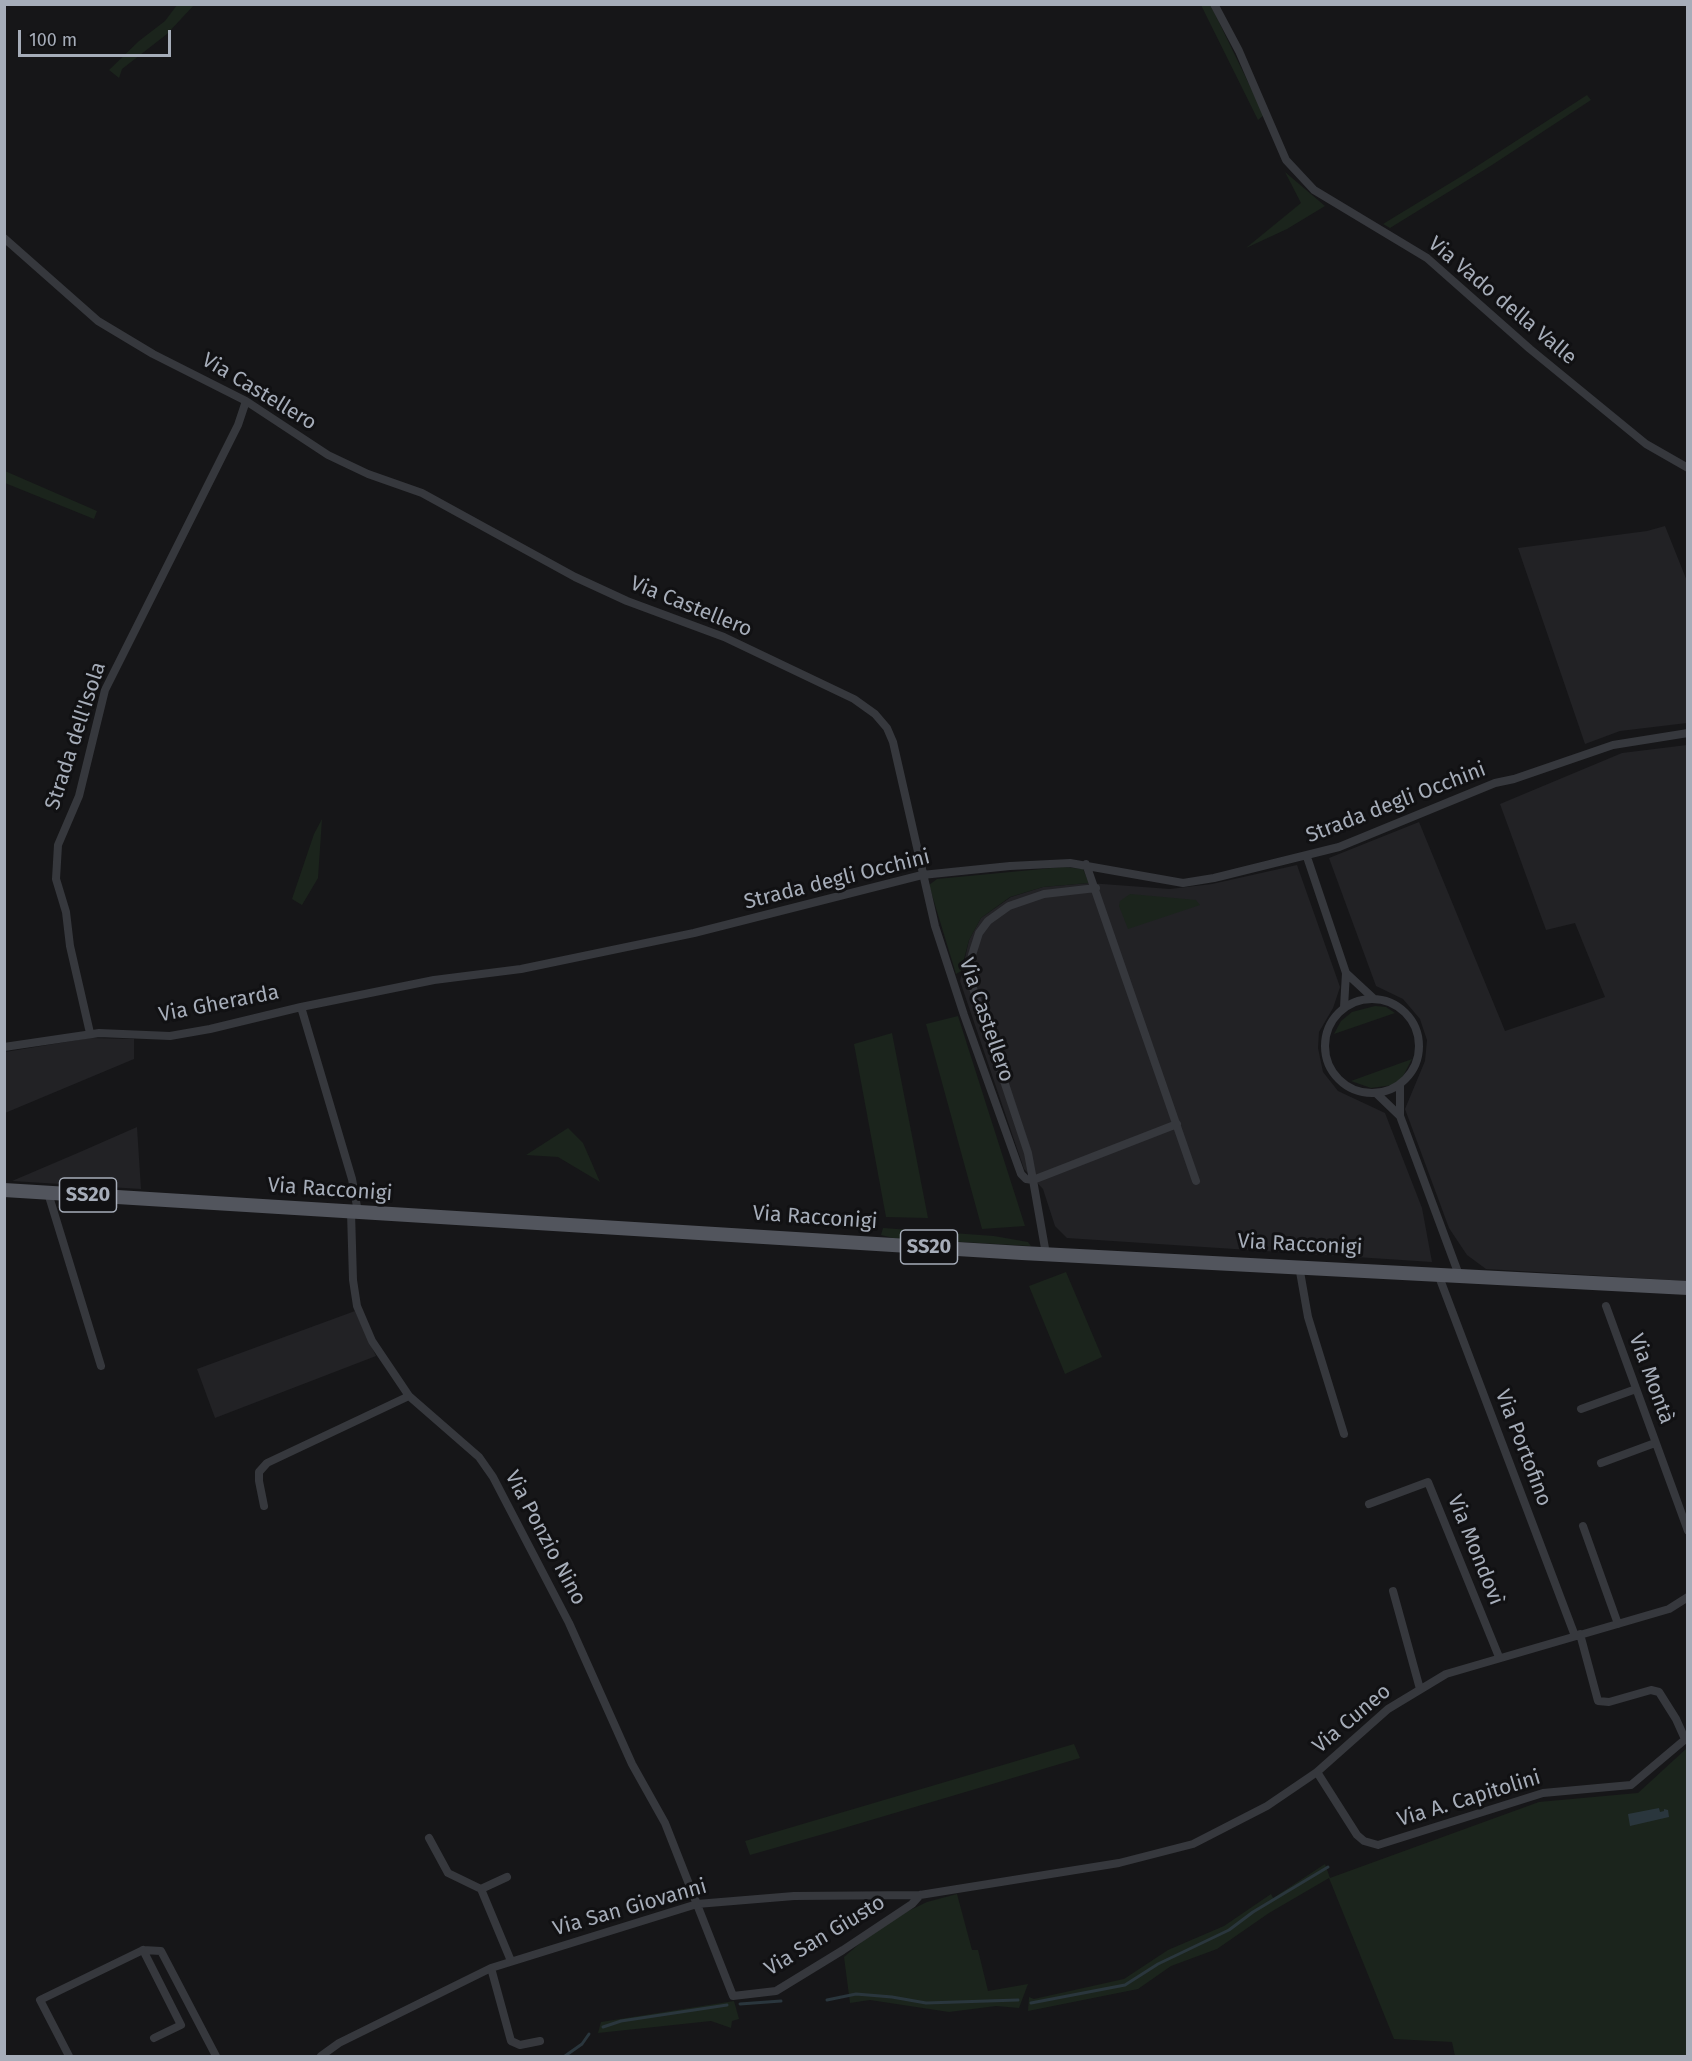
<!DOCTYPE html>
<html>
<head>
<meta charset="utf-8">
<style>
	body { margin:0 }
	#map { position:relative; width:1692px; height:2061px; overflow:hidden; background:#161618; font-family:"Fira Sans",sans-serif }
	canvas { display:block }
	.frame { position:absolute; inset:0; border:6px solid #a6adb9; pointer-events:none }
	.scale { position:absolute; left:18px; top:30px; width:153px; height:27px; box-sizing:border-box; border:3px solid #a6adb9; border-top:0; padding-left:8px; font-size:18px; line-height:21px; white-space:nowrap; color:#a6adb9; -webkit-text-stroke:4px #111113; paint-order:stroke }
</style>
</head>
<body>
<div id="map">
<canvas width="1692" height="2061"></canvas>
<div class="frame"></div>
<div class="scale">100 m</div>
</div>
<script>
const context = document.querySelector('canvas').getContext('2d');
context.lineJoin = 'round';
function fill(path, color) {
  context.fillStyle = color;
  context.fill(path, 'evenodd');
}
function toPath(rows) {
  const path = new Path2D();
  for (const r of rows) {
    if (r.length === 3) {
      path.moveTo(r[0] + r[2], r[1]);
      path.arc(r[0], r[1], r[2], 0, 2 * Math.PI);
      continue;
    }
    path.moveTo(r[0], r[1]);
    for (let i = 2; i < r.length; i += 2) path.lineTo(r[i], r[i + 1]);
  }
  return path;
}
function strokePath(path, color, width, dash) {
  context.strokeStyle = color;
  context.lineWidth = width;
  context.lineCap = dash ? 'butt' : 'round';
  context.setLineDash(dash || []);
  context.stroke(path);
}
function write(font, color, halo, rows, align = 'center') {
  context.font = font + ' "Fira Sans",sans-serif';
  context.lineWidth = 6;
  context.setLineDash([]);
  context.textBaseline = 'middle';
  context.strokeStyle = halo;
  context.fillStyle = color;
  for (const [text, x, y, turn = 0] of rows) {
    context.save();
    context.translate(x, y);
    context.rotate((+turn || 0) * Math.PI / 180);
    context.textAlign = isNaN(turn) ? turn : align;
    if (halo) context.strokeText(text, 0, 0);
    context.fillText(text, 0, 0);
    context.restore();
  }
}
const built = toPath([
	[1665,526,1687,581,1687,723,1620,731,1585,744,1518,548,1647,531],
	[1687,745,1687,1281,1486,1269,1467,1255,1449,1228,1405,1109,1425,1061,1427,1040,1420,1019,1403,999,1376,986,1329,858,1419,822,1505,1031,1605,997,1575,923,1546,930,1500,804,1622,753],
	[1297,865,1340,987,1333,1008,1319,1032,1318,1048,1323,1072,1338,1091,1385,1113,1422,1208,1432,1262,1067,1238,1055,1226,1043,1189,1024,1169,960,981,969,940,981,918,1011,897,1043,887,1089,883,1170,889,1212,884],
	[90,1038,134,1039,134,1059,5,1113,5,1052],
	[137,1127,141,1189,12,1181,80,1152],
	[355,1311,376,1356,215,1418,197,1369]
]);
const green = toPath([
	[177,5,194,5,167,34,122,69,119,78,109,70,139,41,165,21],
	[1201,5,1210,5,1214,12,1264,115,1258,120],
	[1587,95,1591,100,1492,165,1390,228,1383,224,1465,174],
	[1285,172,1325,206,1287,229,1246,248,1301,203],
	[5,471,97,511,94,519,5,483],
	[322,819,318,878,302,905,292,899,314,834],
	[1063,867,1083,869,1089,883,1043,887,1010,897,981,918,969,940,961,971,956,974,929,885,937,879],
	[1130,894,1196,900,1200,905,1128,929,1119,906,1120,901],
	[1375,1006,1386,1007,1395,1013,1334,1034,1341,1021,1352,1012],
	[958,1016,1025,1226,982,1229,926,1024],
	[892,1033,928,1218,886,1217,854,1044],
	[1412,1059,1402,1078,1393,1085,1371,1088,1351,1081],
	[568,1128,583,1143,600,1182,558,1157,526,1155],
	[883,1228,994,1236,1028,1242,1031,1246,893,1238,881,1235],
	[1066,1272,1102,1357,1065,1374,1029,1286],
	[1074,1744,1080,1758,834,1831,750,1855,745,1841],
	[1687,1748,1687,2056,1455,2056,1452,2042,1394,2039,1329,1878,1269,1913,1217,1949,1171,1966,1138,1989,1028,2011,1029,1997,1034,1999,1124,1979,1168,1950,1224,1926,1271,1894,1273,1898,1325,1864,1330,1878,1539,1802,1638,1793],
	[957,1894,972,1950,978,1950,988,1991,1028,1984,1019,2008,996,2006,949,2012,870,2000,850,2003,844,1957,865,1939,906,1912,927,1902],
	[734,2001,739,2019,732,2021,731,2028,711,2021,598,2033,601,2022]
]);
const water = toPath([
	[1659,1808,1660,1812,1664,1811,1664,1809,1668,1810,1669,1817,1630,1826,1628,1814]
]);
const stream = toPath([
	[827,2000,856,1994,892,1997,926,2003,1018,2000],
	[1031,2003,1125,1985,1158,1964,1229,1930,1253,1912,1328,1867],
	[740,2004,781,2001],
	[603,2027,621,2021,727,2005],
	[565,2056,582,2044,589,2034]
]);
const street = toPath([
	[1214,4,1239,51,1286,160,1314,190,1427,258,1530,349,1646,444,1688,468],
	[4,238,98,321,153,354,246,401,328,455,368,474,422,493,575,577,627,601,724,637,854,699,875,714,887,728,893,742,935,926,964,1015,1021,1174,1026,1179,1033,1180,1046,1254],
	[1307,857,1346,973,1344,1007],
	[1086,864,1196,1181],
	[1096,888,1044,894,1009,906,988,921,979,933,972,955,969,969,971,982,1028,1153,1033,1180,1177,1124],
	[1346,973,1373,998],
	[1372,1046,47],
	[301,1007,434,980,521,969,694,933,922,875,1010,866,1070,863,1183,883,1214,878,1339,847,1495,783,1514,779,1613,745,1688,733],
	[90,1033,70,946,66,912,56,879,58,845,79,796,105,690,238,425,246,401],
	[4,1047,99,1033,170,1036,210,1029,301,1007,352,1179,358,1212],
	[1400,1085,1400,1116,1459,1275],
	[1376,1093,1400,1116],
	[48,1193,101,1366],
	[351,1212,353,1280,357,1306,372,1341,409,1396,479,1457,493,1477,569,1623,632,1764,665,1823,733,1996,776,1991,843,1950,912,1904,920,1895],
	[1299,1266,1308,1317,1344,1434],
	[1438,1274,1575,1636],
	[1606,1306,1688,1531],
	[1581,1409,1636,1389],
	[1601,1463,1655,1443],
	[1369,1504,1428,1482,1499,1657],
	[264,1506,259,1481,259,1472,267,1463,409,1396],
	[1583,1526,1618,1624],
	[1393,1591,1420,1689],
	[1580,1634,1598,1701,1609,1702,1651,1690,1659,1692,1676,1719,1685,1739],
	[1317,1772,1357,1835,1364,1841,1378,1845,1543,1793,1631,1785,1688,1737],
	[429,1838,448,1873,481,1889,507,1877],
	[481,1889,511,1961],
	[143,1950,161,1951,216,2056],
	[491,1968,511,2041,520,2045,540,2041],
	[69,2056,40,2000,143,1950,181,2025,154,2038],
	[321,2056,339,2043,491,1968,697,1904,794,1896,920,1895,1119,1863,1193,1844,1267,1806,1317,1772,1388,1709,1446,1674,1669,1609,1688,1597]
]);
const primary = toPath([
	[4,1190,1022,1253,1688,1288]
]);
const shields = [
	[88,1195,57],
	[929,1247,57]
];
const shieldNames = [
	["SS20",88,1195],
	["SS20",929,1247]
];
const streetNames = [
	["Via Vado della Valle",1502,301,40],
	["Via Castellero",259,392,31],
	["Via Castellero",691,607,22],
	["Strada dell'Isola",76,736,-72],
	["Strada degli Occhini",1396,803,-21],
	["Strada degli Occhini",837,880,-14],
	["Via Gherarda",219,1004,-11],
	["Via Castellero",986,1020,71],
	["Via Racconigi",330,1190,4],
	["Via Racconigi",815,1218,4],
	["Via Racconigi",1300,1245,3],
	["Via Montà",1651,1379,70],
	["Via Portofino",1523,1448,69],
	["Via Ponzio Nino",545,1538,62],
	["Via Mondovì",1475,1550,68],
	["Via Cuneo",1352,1719,-40],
	["Via A. Capitolini",1469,1799,-17],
	["Via San Giovanni",630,1908,-16],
	["Via San Giusto",825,1936,-31]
];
fill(built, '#222225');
fill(green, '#1b241c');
fill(water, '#2a363d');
strokePath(stream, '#2a363d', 3);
strokePath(street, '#36383d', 8);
strokePath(primary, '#52555d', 14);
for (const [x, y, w] of shields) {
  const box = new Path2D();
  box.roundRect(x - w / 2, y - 17, w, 34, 4.5);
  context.fillStyle = '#111113';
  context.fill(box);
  strokePath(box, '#a6adb9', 1.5);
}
write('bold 20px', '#a6adb9', null, shieldNames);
write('21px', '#a6adb9', '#111113', streetNames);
</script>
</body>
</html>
